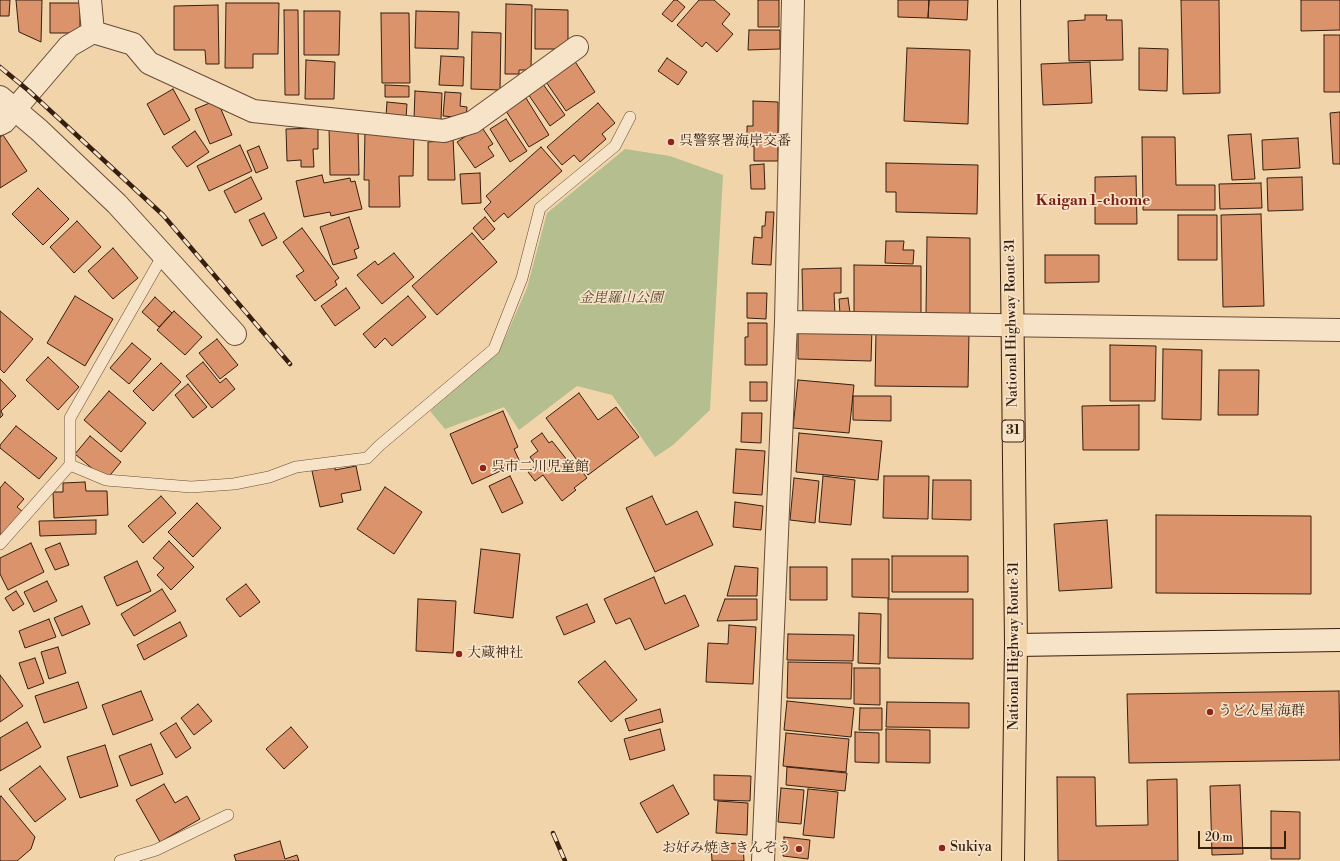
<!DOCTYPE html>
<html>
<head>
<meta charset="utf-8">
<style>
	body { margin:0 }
	#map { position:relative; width:1340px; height:861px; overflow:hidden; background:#f2d4ab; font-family:"Libre Bodoni",serif }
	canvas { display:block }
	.scale { position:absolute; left:1198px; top:831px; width:88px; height:18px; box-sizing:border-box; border:2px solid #371f10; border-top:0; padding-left:5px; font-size:12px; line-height:14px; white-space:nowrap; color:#371f10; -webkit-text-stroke:3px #f7e3c8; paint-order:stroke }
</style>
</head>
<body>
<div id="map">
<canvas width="1340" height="861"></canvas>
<div class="scale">20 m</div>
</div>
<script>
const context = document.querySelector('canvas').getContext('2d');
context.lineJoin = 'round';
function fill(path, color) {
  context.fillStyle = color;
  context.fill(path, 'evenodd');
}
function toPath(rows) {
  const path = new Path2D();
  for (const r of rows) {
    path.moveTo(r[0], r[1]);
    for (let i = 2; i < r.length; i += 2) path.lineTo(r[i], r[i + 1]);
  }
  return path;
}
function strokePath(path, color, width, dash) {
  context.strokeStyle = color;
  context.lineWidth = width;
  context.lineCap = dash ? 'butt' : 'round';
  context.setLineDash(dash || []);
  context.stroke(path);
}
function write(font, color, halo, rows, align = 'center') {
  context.font = font + ' "Libre Bodoni","Noto Serif JP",serif';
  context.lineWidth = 3.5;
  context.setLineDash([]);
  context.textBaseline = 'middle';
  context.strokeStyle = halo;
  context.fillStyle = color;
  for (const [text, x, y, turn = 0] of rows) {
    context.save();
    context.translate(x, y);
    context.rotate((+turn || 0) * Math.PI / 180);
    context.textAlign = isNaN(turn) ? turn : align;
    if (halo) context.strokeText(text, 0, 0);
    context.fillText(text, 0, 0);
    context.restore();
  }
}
const green = toPath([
	[625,149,670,156,723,175,710,410,673,445,655,457,612,395,577,386,519,430,504,407,445,429,430,411,499,352,527,288,547,213]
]);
const building = toPath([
	[0,0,10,0,9,16,0,16,0,0],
	[16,0,42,0,41,42,19,32,16,0],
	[674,0,677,0,685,7,672,22,662,14,674,0],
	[699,0,714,0,730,14,722,24,733,34,717,52,706,42,702,47,677,25,699,0],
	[758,0,779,0,779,27,758,27,758,0],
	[898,0,929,0,928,18,898,17,898,0],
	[929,0,968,0,967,20,928,18,929,0],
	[1181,0,1219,0,1220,93,1183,94,1181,0],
	[1301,0,1340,0,1340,30,1301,31,1301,0],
	[50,3,80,3,80,33,50,33,50,3],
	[226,3,279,3,278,54,253,54,253,68,225,68,226,3],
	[506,4,532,5,531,70,519,70,519,74,505,74,506,4],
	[218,5,219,64,206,64,205,50,174,50,174,6,218,5],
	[535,9,568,10,568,49,535,49,535,9],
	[284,10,298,10,299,95,285,95,284,10],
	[304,11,340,11,339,55,304,55,304,11],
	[416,11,459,12,458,49,415,48,416,11],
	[381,13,409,13,410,83,382,83,381,13],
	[1085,15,1107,15,1106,20,1122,20,1123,60,1069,61,1068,21,1085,20,1085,15],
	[749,30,780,30,780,49,748,50,749,30],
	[472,32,501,33,500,90,471,89,472,32],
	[1324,35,1340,35,1340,92,1324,92,1324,35],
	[907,48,970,50,968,124,904,121,907,48],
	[1139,48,1168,49,1167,91,1139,90,1139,48],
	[441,56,464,57,463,86,439,85,441,56],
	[667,58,687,72,678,85,658,71,667,58],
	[306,60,335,62,334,99,305,99,306,60],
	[574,60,595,92,566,111,544,79,574,60],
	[1090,62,1092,103,1043,105,1041,64,1090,62],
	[543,84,565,115,550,126,528,94,543,84],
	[385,85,409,86,409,97,385,97,385,85],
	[173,89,190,120,164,135,147,104,173,89],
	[415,91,442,93,441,120,414,119,415,91],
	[445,92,461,93,460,106,467,107,466,118,443,116,445,92],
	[526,98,549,135,529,147,506,111,526,98],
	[217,100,232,135,210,144,195,109,217,100],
	[753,101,778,102,778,161,754,161,754,146,747,147,747,126,753,126,753,101],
	[387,102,407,104,406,118,386,116,387,102],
	[598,103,615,123,602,134,606,139,580,162,574,155,562,165,547,147,598,103],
	[1340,112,1340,164,1333,164,1330,113,1340,112],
	[506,119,527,151,510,162,490,129,506,119],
	[358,126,359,175,330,175,329,127,358,126],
	[481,126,493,144,488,147,494,156,475,168,457,142,481,126],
	[318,128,318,149,313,149,314,167,301,167,301,160,287,161,286,129,318,128],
	[195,131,209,152,187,167,172,147,195,131],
	[365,131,414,132,413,176,399,176,400,207,369,207,369,180,364,180,365,131],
	[1251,134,1255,179,1232,180,1228,135,1251,134],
	[3,135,27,171,0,188,0,137,3,135],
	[453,137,455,180,428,180,428,142,440,141,453,137],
	[1142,137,1175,137,1176,185,1215,185,1215,210,1143,210,1142,137],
	[1298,138,1300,168,1263,170,1262,140,1298,138],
	[240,145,252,171,209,191,197,166,240,145],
	[259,146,268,168,256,173,247,151,259,146],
	[541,147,562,171,508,218,504,213,494,222,484,209,491,202,486,196,541,147],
	[886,163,978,165,977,214,896,212,896,192,886,192,886,163],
	[764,164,765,189,751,189,750,165,764,164],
	[480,173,481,203,462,204,460,174,480,173],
	[322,175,324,183,350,178,351,182,355,181,362,209,331,216,330,212,304,217,296,181,322,175],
	[1136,176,1137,224,1095,224,1095,177,1136,176],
	[251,177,262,199,235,213,224,191,251,177],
	[1302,177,1303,210,1268,211,1267,178,1302,177],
	[1261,183,1262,208,1220,209,1219,184,1261,183],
	[38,188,69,219,43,245,12,214,38,188],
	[766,212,774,212,771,265,752,264,754,237,762,238,762,226,765,226,766,212],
	[264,213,277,238,262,246,249,220,264,213],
	[1261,214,1264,306,1223,307,1221,215,1261,214],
	[1178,215,1217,215,1217,260,1178,260,1178,215],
	[349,217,359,248,354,250,357,258,333,265,320,227,349,217],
	[485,217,495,229,483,240,473,228,485,217],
	[77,221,101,247,74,273,50,247,77,221],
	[302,228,339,278,335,281,337,285,315,301,296,276,304,271,283,242,302,228],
	[472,233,497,262,437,315,412,286,472,233],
	[927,237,970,238,970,314,926,313,927,237],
	[886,241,904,241,903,250,914,250,913,264,885,263,886,241],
	[113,248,138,278,113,299,88,271,113,248],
	[394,253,414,277,382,304,357,275,375,261,378,265,394,253],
	[1045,255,1099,255,1099,282,1045,283,1045,255],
	[854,265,921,266,921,315,854,314,854,265],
	[841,268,841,293,834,293,835,314,803,315,802,269,841,268],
	[346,288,360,308,335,326,321,306,346,288],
	[747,293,767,293,766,319,747,318,747,293],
	[75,296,113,319,85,366,47,343,75,296],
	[408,296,426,317,392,346,385,338,375,348,363,334,408,296],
	[155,297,172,313,159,327,142,312,155,297],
	[848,298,850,313,840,314,839,299,848,298],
	[0,311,33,339,4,373,0,369,0,311],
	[174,311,202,337,185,355,157,330,174,311],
	[748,323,767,323,767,365,745,365,745,337,748,337,748,323],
	[798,327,872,328,871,361,798,359,798,327],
	[876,331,969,332,968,387,875,386,876,331],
	[217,339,238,365,220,379,199,353,217,339],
	[132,343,151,359,129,384,110,368,132,343],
	[1110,345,1156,346,1155,401,1110,401,1110,345],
	[1163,349,1202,350,1201,420,1162,419,1163,349],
	[48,357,79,387,58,410,26,380,48,357],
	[203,362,220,383,226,378,235,389,212,408,186,376,203,362],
	[161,363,181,382,153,411,133,391,161,363],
	[1219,370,1259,370,1258,415,1218,415,1219,370],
	[0,379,16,396,1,411,3,415,0,418,0,379],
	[798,380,854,385,849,433,793,428,798,380],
	[750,382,767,382,767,401,750,401,750,382],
	[188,384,207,407,193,418,175,395,188,384],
	[109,391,146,423,121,452,84,420,109,391],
	[579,393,598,420,616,407,639,437,588,475,546,418,579,393],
	[853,396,891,396,891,421,853,420,853,396],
	[1139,405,1139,450,1083,450,1082,406,1139,405],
	[503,411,518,447,514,449,520,462,472,484,450,434,503,411],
	[742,413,762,413,761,443,741,442,742,413],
	[16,426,57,458,39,479,0,448,0,445,16,426],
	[542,433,549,443,552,441,571,465,575,462,587,478,574,488,576,490,562,501,543,475,535,481,528,472,536,465,530,457,538,451,531,441,542,433],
	[799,433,882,441,878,480,796,472,799,433],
	[90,436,121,462,106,480,75,454,90,436],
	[736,449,765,451,762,495,733,493,736,449],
	[335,466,335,470,356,466,361,490,341,494,343,502,320,507,312,471,335,466],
	[510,476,523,503,502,513,489,486,510,476],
	[823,476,855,480,851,525,819,522,823,476],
	[884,476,929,476,928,519,883,518,884,476],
	[794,478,819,481,815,523,790,520,794,478],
	[933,480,971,480,971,520,932,519,933,480],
	[5,482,24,499,17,507,23,512,0,538,0,488,5,482],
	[85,482,86,491,107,491,108,515,54,518,53,492,63,492,63,483,85,482],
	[385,487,422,512,394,554,357,529,385,487],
	[161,496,176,513,143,543,128,526,161,496],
	[652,496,666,525,697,511,713,545,655,572,626,508,652,496],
	[735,502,763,506,761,530,733,527,735,502],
	[197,503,221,528,193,557,168,532,197,503],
	[1156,515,1311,516,1311,594,1156,593,1156,515],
	[96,520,96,534,40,536,39,521,96,520],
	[1107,520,1112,588,1059,591,1054,524,1107,520],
	[169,541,194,567,171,590,157,575,164,568,153,558,169,541],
	[31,543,44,572,8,590,0,574,0,558,31,543],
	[60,543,69,565,55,570,45,549,60,543],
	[481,549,520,554,513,618,474,613,481,549],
	[892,556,968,556,968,592,892,592,892,556],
	[852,559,889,559,889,598,852,597,852,559],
	[137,561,151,591,117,606,104,577,137,561],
	[735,566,758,568,757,596,727,596,735,566],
	[790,567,827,567,827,600,790,600,790,567],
	[654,577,665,604,685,595,699,626,645,650,630,618,616,624,604,599,654,577],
	[47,581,57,601,34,612,24,592,47,581],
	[246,584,260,602,240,617,226,599,246,584],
	[162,589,176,611,134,636,121,614,162,589],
	[16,591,24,604,13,611,5,598,16,591],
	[418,599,456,601,453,653,416,651,418,599],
	[725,599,757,599,757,620,717,621,725,599],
	[888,599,973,599,973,659,888,658,888,599],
	[587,604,595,622,564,635,556,617,587,604],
	[82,606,90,624,62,636,54,618,82,606],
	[859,613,881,614,880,664,858,663,859,613],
	[49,619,56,637,25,648,19,631,49,619],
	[180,622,187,636,144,660,137,645,180,622],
	[729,625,756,627,753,684,706,682,708,643,728,644,729,625],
	[788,634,854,635,853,661,787,660,788,634],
	[58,647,66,673,49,679,41,652,58,647],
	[35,658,44,683,28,689,19,663,35,658],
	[605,661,637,700,611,722,578,682,605,661],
	[788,662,852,663,851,699,787,698,788,662],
	[854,668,880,668,880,705,854,704,854,668],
	[0,675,23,706,0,722,0,675],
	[78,682,87,708,44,723,35,696,78,682],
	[141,691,153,720,113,735,102,705,141,691],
	[1339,691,1340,760,1129,763,1127,694,1339,691],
	[787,701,854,708,851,737,784,730,787,701],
	[887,702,969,703,969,728,886,727,887,702],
	[198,704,212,721,194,735,181,718,198,704],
	[860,708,882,708,882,730,859,730,860,708],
	[660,709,663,722,629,731,625,719,660,709],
	[27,722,41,747,0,771,0,738,27,722],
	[176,723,191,748,176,758,160,733,176,723],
	[291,727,308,747,284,769,266,749,291,727],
	[660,729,665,750,630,760,624,739,660,729],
	[886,729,930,730,930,763,886,762,886,729],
	[855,732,879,733,879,763,855,762,855,732],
	[786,733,849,739,846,772,783,766,786,733],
	[151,744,163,774,131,786,119,756,151,744],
	[105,745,118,786,80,798,67,757,105,745],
	[40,766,66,799,35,822,9,789,40,766],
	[787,767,847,773,845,791,786,785,787,767],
	[714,775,751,776,750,801,714,800,714,775],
	[1057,777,1095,777,1096,826,1148,825,1147,780,1177,779,1178,861,1058,861,1057,777],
	[164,784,175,803,187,796,200,819,160,842,136,800,164,784],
	[673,785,689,814,657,833,640,803,673,785],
	[1240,785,1243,854,1212,855,1210,786,1240,785],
	[781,788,804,790,801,824,778,822,781,788],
	[808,789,838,792,834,838,803,835,808,789],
	[1,796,35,837,31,849,17,861,0,861,0,797,1,796],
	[718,801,748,803,747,835,716,833,718,801],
	[1271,811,1300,812,1300,859,1271,859,1271,811],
	[784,837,810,840,808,859,783,856,784,837],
	[280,841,285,859,297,855,299,861,236,861,234,855,280,841],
	[743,843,744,861,712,861,711,844,743,843]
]);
const lane = toPath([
	[70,465,106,480,191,487,234,484,269,477,296,467,367,458,380,445,494,349,522,278,540,208,615,146,630,117],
	[0,544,70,465,70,418,163,255],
	[120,861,156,850,228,815]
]);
const street = toPath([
	[90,0,93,32],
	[0,97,39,130,117,204,235,334],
	[0,124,4,122,69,46,93,32,133,44,149,63,253,111,444,131,473,122,577,47],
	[786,322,1340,330],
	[763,861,786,322,793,0]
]);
const secondary = toPath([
	[1016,645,1340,640]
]);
const highway = toPath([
	[1009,0,1016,645,1013,861]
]);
const rail = toPath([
	[0,67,29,91,163,215,290,364],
	[553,833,565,861]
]);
const markers = [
	[671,142,4,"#8f2418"],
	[483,468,4,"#8f2418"],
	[459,654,4,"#8f2418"],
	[1210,712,4,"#8f2418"],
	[942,848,4,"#8f2418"],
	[799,849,4,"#8f2418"]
];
const shields = [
	[1013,431,22]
];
const shieldNames = [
	["31",1013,431]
];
const poiNames = [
	["呉警察署海岸交番",679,142],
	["呉市二川児童館",491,468],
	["大蔵神社",467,654],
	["うどん屋 海群",1218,712],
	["Sukiya",950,848],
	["お好み焼き きんぞう",791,849,"right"]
];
const parkNames = [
	["金毘羅山公園",621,299]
];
const streetNames = [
	["National Highway Route 31",1012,323,-91],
	["National Highway Route 31",1015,646,-90]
];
const neighbourhoodNames = [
	["Kaigan 1-chome",1093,201]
];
fill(green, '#b4be8e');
fill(building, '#da936a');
strokePath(building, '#371f10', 1);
strokePath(lane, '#664c37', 12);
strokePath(street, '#664c37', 24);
strokePath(secondary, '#371f10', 24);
strokePath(highway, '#371f10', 24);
strokePath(lane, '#f7e3c8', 11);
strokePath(street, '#f7e3c8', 22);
strokePath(secondary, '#f7e3c8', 22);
strokePath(highway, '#f2d4ab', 22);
strokePath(rail, '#371f10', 4.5);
strokePath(rail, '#f7e3c8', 3, [9]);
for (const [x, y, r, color] of markers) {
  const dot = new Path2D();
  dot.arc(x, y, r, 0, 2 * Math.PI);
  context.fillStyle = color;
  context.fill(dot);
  strokePath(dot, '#f7e3c8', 1.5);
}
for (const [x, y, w] of shields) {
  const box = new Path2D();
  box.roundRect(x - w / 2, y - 11, w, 22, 3);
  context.fillStyle = '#f7e3c8';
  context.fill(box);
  strokePath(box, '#371f10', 1);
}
write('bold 13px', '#371f10', null, shieldNames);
write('14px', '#371f10', '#f7e3c8', poiNames, 'left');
write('italic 14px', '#564730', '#f7e3c8', parkNames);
write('14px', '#371f10', '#f7e3c8', streetNames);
write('bold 15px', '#7a1f14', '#f7e3c8', neighbourhoodNames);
</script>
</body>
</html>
